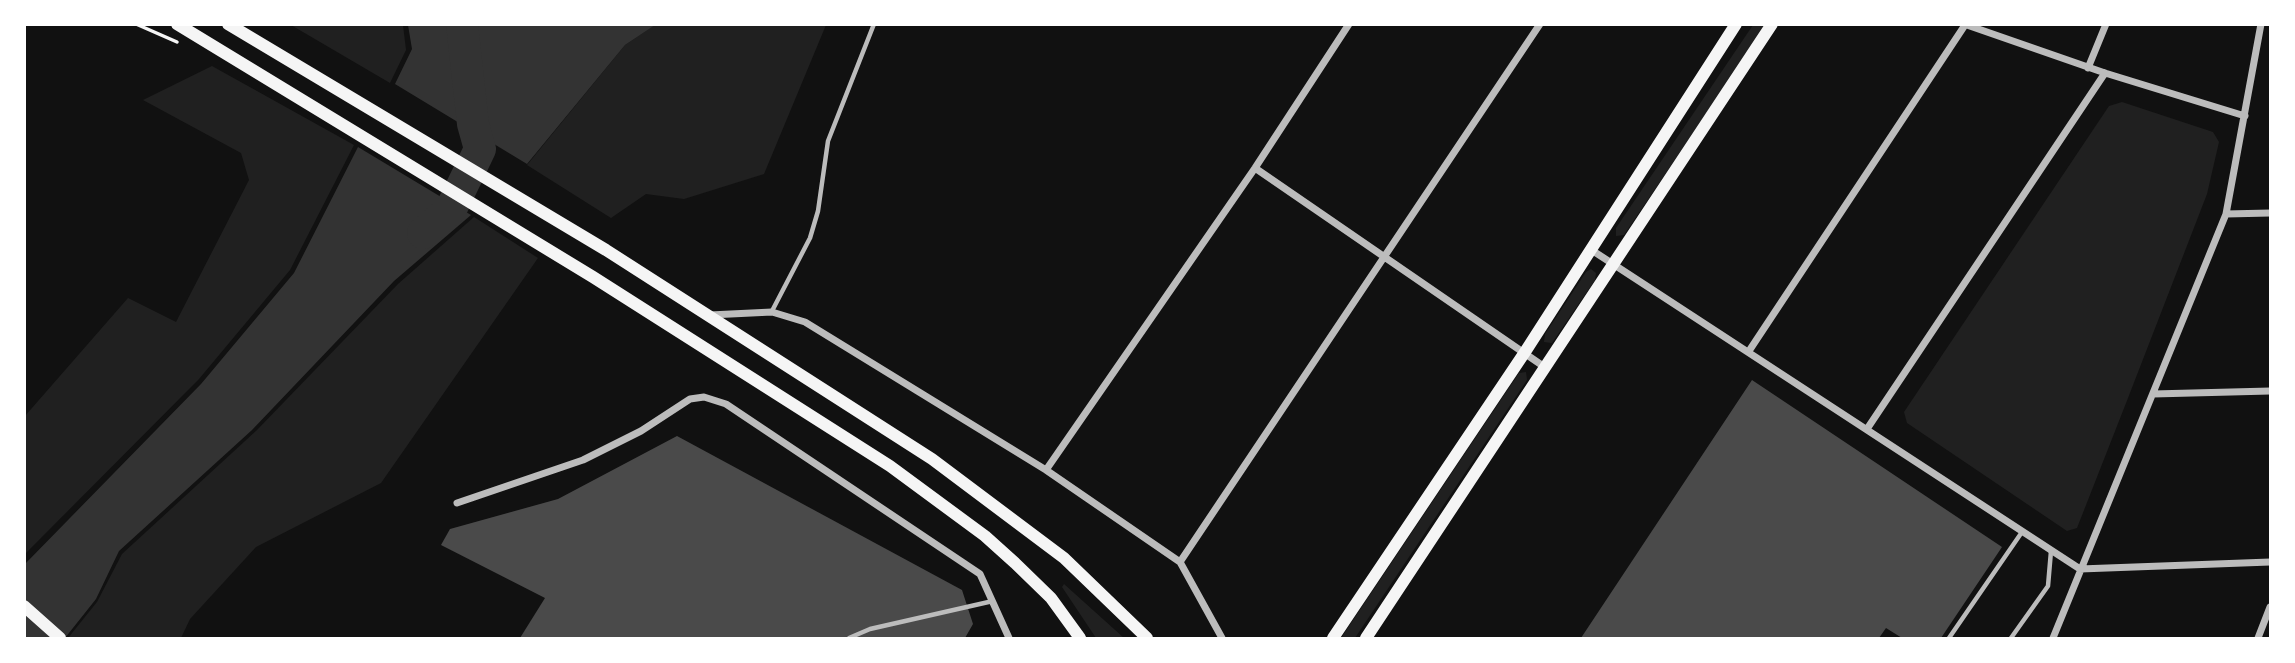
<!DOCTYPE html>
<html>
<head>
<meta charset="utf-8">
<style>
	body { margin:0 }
	#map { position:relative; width:2295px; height:663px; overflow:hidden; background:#111; font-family:"Exo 2",sans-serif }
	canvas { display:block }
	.frame { position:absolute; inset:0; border:26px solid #fff; pointer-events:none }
</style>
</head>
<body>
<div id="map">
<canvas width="2295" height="663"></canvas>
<div class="frame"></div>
</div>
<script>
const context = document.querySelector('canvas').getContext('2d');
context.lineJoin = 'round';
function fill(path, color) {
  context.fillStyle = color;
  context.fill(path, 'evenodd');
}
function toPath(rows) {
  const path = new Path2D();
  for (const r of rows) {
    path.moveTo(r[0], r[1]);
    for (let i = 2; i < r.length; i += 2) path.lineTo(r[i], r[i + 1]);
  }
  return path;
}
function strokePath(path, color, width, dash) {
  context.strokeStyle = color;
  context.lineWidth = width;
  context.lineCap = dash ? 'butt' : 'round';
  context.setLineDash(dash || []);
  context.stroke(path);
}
const green = toPath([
	[656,24,826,25,764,174,684,199,646,194,611,218,527,165,625,45],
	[291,25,403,25,406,50,390,83],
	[1753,25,1766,25,1624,235,1616,236,1616,228],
	[212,66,354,145,290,270,199,379,25,554,25,416,128,298,176,322,249,180,241,153,143,100],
	[2122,102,2213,132,2219,142,2207,194,2128,398,2077,528,2067,531,1907,423,1904,412,2109,106],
	[474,217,538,258,381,483,256,547,190,619,181,638,68,638,97,602,122,554,257,430,398,284],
	[1591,269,1596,273,1595,280,1552,343,1544,342,1545,334,1586,272],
	[1526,372,1527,380,1355,638,1341,638,1519,373],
	[1064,584,1124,638,1096,638,1062,587]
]);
const water = toPath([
	[408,25,408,24,655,25,625,45,527,164,395,84,412,49],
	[358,147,471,215,394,281,252,430,119,551,96,599,65,638,25,638,25,564,201,384,294,273]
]);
const river = toPath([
	[423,233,451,209,480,149,473,124,462,24]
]);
const building = toPath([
	[1752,380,2002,547,1941,638,1902,638,1886,628,1879,638,1581,638],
	[677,436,962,590,973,624,965,638,520,638,545,598,441,545,450,529,558,499]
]);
const path = toPath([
	[136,24,177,42]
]);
const service = toPath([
	[772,311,810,238,818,211,828,141,874,24],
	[849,638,870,629,993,601],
	[1949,638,2022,532],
	[2011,638,2048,586,2051,551]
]);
const minor = toPath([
	[1964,24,2105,73,2245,116],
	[2088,68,2106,24],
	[1255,168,1546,368],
	[2226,214,2270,213],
	[1590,249,2080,569,2270,562],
	[710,315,772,312,805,322,1046,470,1180,562,1222,638],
	[1749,351,1965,25],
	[2153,394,2270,391],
	[1867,429,2105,73],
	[1046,470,1255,168,1349,24],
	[457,503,583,460,641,431,690,399,704,397,726,404,980,574,1009,638],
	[1180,562,1540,24],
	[2053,638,2226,214,2261,24],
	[2258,638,2270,607]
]);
const secondary = toPath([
	[24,606,60,638],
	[1333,638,1525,352,1736,24],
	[1366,638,1772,24]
]);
const primary = toPath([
	[177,24,593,277,890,466,985,536,1015,563,1051,598,1080,638],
	[228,24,606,250,932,459,1064,558,1147,638]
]);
fill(green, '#202020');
fill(water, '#333');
strokePath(river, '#333', 32);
fill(building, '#4a4a4a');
strokePath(path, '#f5f5f5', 3.5);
strokePath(service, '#bcbcbc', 4.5);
strokePath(minor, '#bcbcbc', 7);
strokePath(secondary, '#f5f5f5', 12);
strokePath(primary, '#f5f5f5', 12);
</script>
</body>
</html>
